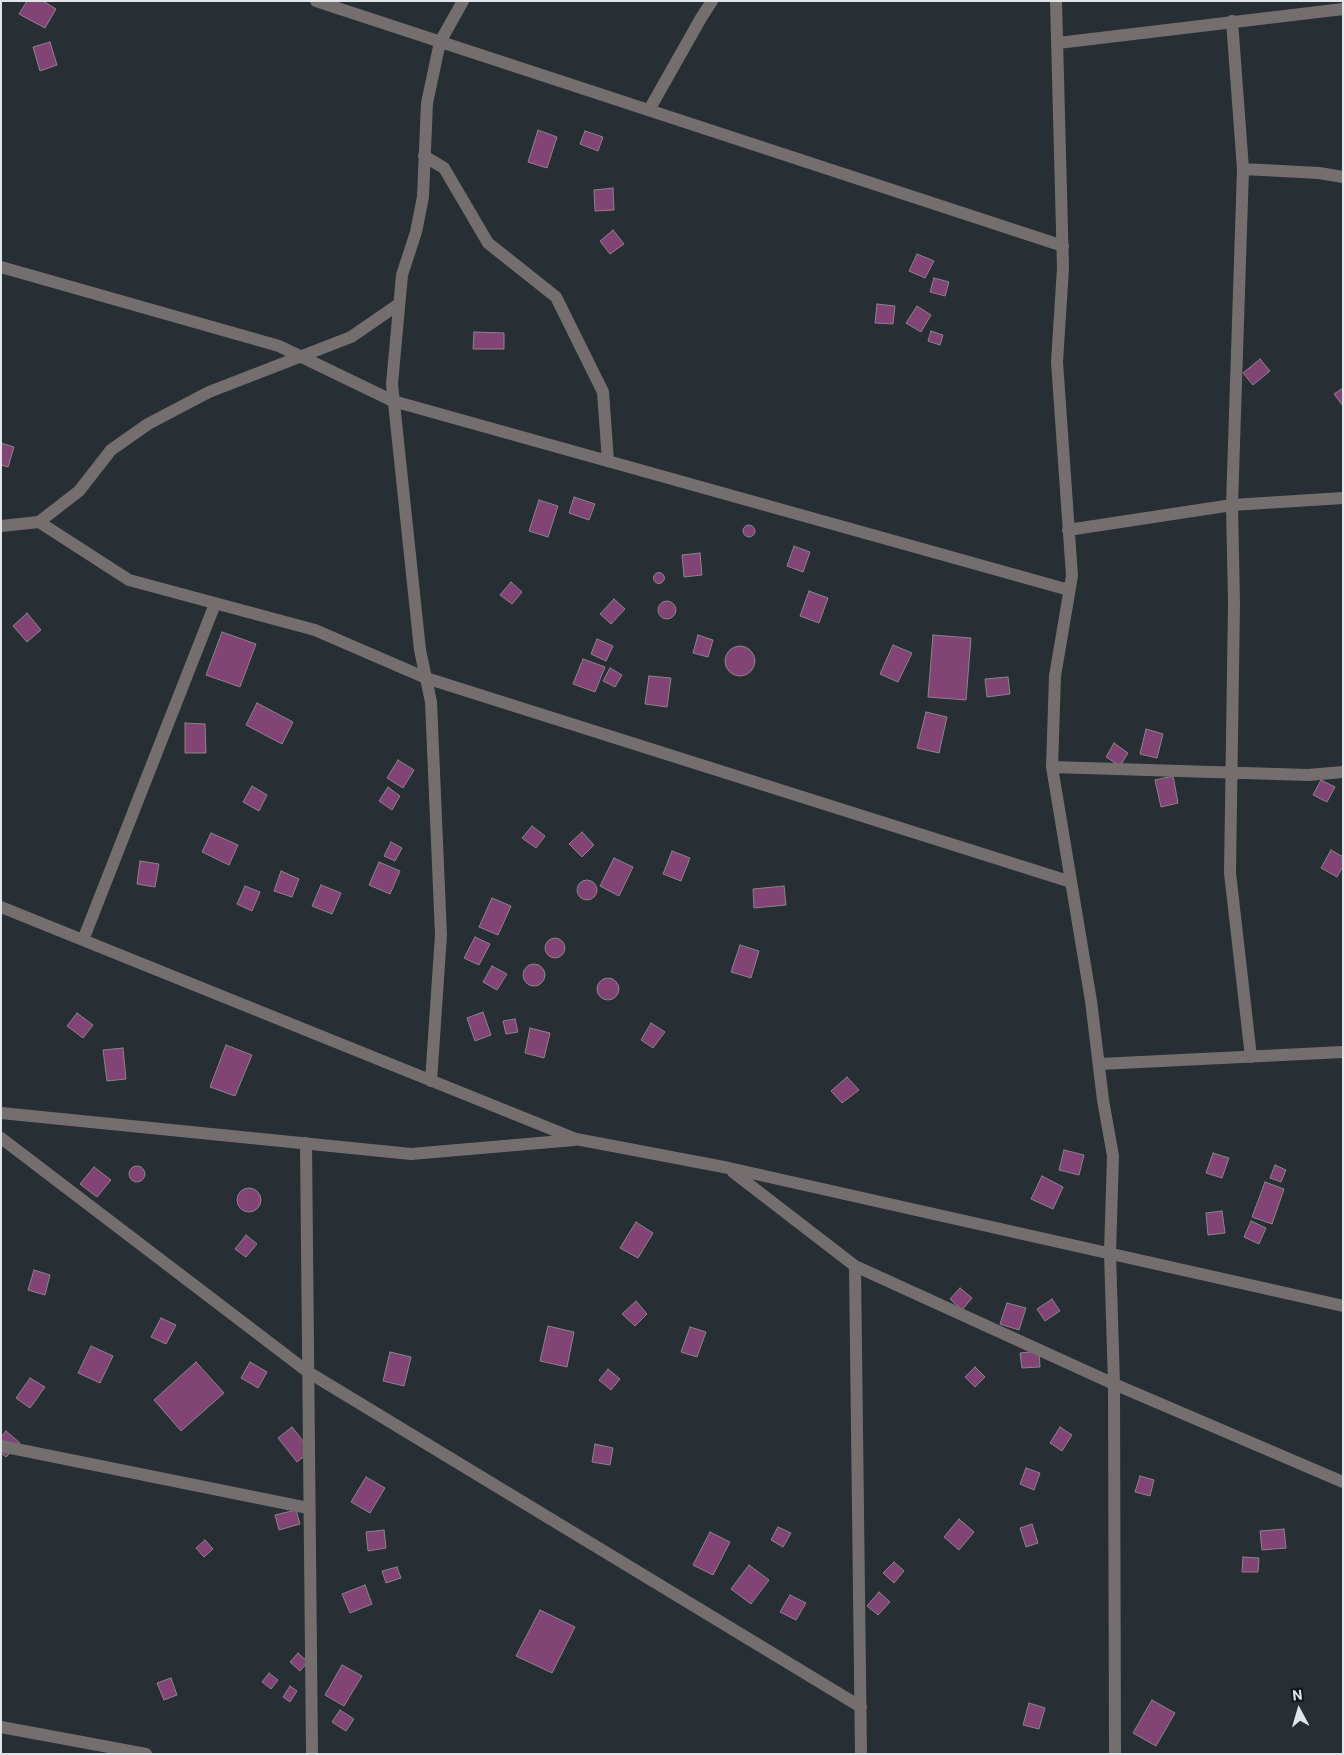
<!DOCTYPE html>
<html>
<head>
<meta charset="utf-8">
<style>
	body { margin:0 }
	#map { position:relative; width:1344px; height:1755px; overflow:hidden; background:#272e34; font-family:Roboto,sans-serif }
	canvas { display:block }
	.frame { position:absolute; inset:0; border:2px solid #e1e5e9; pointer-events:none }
	.north { position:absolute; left:1274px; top:1685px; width:50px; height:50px; -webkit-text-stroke:4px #131618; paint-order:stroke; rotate:354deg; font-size:14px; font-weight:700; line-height:20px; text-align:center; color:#e1e5e9 }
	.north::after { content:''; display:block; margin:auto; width:18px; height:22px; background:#e1e5e9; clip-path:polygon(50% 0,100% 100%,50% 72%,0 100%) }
</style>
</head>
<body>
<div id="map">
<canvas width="1344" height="1755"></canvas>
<div class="frame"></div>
<div class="north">N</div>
</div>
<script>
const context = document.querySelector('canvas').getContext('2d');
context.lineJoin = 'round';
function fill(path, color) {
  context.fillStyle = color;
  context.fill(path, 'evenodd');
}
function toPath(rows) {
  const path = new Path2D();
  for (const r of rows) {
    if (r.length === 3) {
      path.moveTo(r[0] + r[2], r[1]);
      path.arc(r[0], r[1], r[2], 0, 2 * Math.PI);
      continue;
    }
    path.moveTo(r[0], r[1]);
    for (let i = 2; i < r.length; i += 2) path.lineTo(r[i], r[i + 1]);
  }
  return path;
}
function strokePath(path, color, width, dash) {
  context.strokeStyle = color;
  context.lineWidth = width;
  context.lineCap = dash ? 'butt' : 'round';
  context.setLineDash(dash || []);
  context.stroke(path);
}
const building = toPath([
	[27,1,43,1,56,9,45,28,19,14,27,1],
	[50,42,57,65,40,71,33,47,50,42],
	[538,130,557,137,547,168,528,162,538,130],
	[585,131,603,137,598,151,580,144,585,131],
	[613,188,614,210,595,211,594,190,613,188],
	[613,230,624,244,610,254,600,241,613,230],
	[917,254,934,261,925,278,909,271,917,254],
	[934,278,949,282,945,296,930,292,934,278],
	[877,304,895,306,893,324,875,323,877,304],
	[917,306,931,315,921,332,906,323,917,306],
	[931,331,943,335,940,345,928,341,931,331],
	[474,332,504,333,504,349,473,349,474,332],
	[1260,359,1270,371,1253,385,1243,373,1260,359],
	[1343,388,1343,406,1334,394,1343,388],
	[1,443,14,447,8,467,1,465,1,443],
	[574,497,595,504,589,520,569,513,574,497],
	[539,500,558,506,548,537,529,531,539,500],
	[749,531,6],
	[794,546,810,552,803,572,787,566,794,546],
	[700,553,702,575,684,577,682,555,700,553],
	[659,578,5.5],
	[511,582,522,592,512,604,500,595,511,582],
	[809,591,828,598,819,623,800,616,809,591],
	[614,599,625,609,611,624,600,614,614,599],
	[667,610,9],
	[27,613,41,630,27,642,13,626,27,613],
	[222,632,256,644,240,687,206,675,222,632],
	[698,635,713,640,708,657,693,653,698,635],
	[933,635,971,638,966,700,928,697,933,635],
	[597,639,613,646,606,661,591,654,597,639],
	[893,645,912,653,898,682,880,674,893,645],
	[740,661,15],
	[583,659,605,667,595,692,573,684,583,659],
	[610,668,622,675,615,687,603,681,610,668],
	[649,676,671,678,667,707,645,704,649,676],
	[1008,677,1010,694,987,697,985,679,1008,677],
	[257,703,293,722,282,744,246,725,257,703],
	[926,712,947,717,939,753,917,748,926,712],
	[185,723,205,724,206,753,185,753,185,723],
	[1146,729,1163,734,1157,758,1140,754,1146,729],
	[1114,743,1128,753,1120,766,1106,757,1114,743],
	[398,760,414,770,403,788,387,778,398,760],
	[1173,776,1178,803,1161,807,1155,780,1173,776],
	[1321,780,1335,787,1327,802,1313,795,1321,780],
	[252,786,267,795,259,811,243,802,252,786],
	[388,787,400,796,392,810,379,801,388,787],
	[532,826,545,836,536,848,522,838,532,826],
	[582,832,594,845,582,857,569,844,582,832],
	[211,833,238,845,229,865,202,852,211,833],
	[391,842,402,848,395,861,384,856,391,842],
	[1331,850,1343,857,1343,866,1337,877,1321,868,1331,850],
	[672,851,690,858,681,881,663,874,672,851],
	[614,858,633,867,619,896,600,886,614,858],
	[140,861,159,864,155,887,137,884,140,861],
	[379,862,400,871,390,894,369,885,379,862],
	[281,871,299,879,292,897,274,891,281,871],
	[587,890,10],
	[321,885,341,893,332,914,312,906,321,885],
	[245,886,260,892,252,911,237,904,245,886],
	[784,886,786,905,754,908,753,889,784,886],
	[492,898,511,906,498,935,479,927,492,898],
	[475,937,490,944,479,965,464,958,475,937],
	[555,948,10],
	[740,945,759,951,751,978,731,972,740,945],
	[534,975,11],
	[492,966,507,974,497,990,483,982,492,966],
	[608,989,11],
	[483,1012,491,1035,475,1041,467,1018,483,1012],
	[77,1013,93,1025,83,1038,67,1026,77,1013],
	[515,1019,518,1032,506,1034,503,1021,515,1019],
	[651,1023,665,1032,653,1048,641,1040,651,1023],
	[530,1028,550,1033,544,1058,525,1053,530,1028],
	[226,1045,252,1055,235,1096,210,1087,226,1045],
	[123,1048,126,1079,107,1081,103,1050,123,1048],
	[847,1077,859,1090,842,1103,831,1091,847,1077],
	[1064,1150,1084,1155,1079,1175,1059,1170,1064,1150],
	[1213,1153,1229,1158,1222,1178,1206,1173,1213,1153],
	[1275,1165,1286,1170,1281,1182,1270,1178,1275,1165],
	[137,1174,8],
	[94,1167,111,1180,97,1197,80,1184,94,1167],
	[1042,1176,1063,1187,1053,1209,1031,1199,1042,1176],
	[1265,1182,1284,1189,1272,1224,1252,1217,1265,1182],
	[249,1200,12],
	[1222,1211,1225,1233,1208,1235,1206,1213,1222,1211],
	[1251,1221,1266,1228,1259,1244,1244,1237,1251,1221],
	[636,1222,653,1233,638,1258,620,1248,636,1222],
	[246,1235,257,1244,246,1257,235,1249,246,1235],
	[34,1270,50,1275,45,1295,28,1290,34,1270],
	[960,1288,972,1298,962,1310,950,1299,960,1288],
	[1052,1299,1060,1311,1045,1321,1037,1309,1052,1299],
	[636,1301,647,1314,635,1326,622,1314,636,1301],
	[1007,1303,1026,1308,1019,1330,1000,1324,1007,1303],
	[161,1318,176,1325,166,1344,151,1337,161,1318],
	[548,1326,574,1332,567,1367,540,1361,548,1326],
	[690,1327,706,1332,697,1357,681,1352,690,1327],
	[91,1346,113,1356,100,1383,78,1373,91,1346],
	[1039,1351,1040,1367,1022,1368,1020,1353,1039,1351],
	[390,1352,411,1357,404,1386,383,1381,390,1352],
	[196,1362,224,1393,181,1431,154,1400,196,1362],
	[250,1362,267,1372,258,1388,241,1378,250,1362],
	[975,1367,985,1377,975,1387,965,1377,975,1367],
	[608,1369,620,1379,611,1390,599,1380,608,1369],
	[30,1378,45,1387,30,1408,16,1398,30,1378],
	[292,1427,311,1451,297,1462,278,1438,292,1427],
	[1060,1427,1072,1435,1062,1451,1050,1443,1060,1427],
	[6,1431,20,1443,6,1457,1,1453,1,1437,6,1431],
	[595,1444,613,1448,610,1465,592,1462,595,1444],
	[1026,1468,1040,1473,1034,1490,1020,1484,1026,1468],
	[1140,1476,1154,1480,1150,1496,1135,1492,1140,1476],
	[366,1477,385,1488,370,1513,351,1502,366,1477],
	[296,1510,300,1524,279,1530,275,1515,296,1510],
	[959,1519,974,1532,959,1550,944,1537,959,1519],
	[1032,1524,1038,1543,1026,1547,1020,1528,1032,1524],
	[778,1527,791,1533,783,1547,771,1540,778,1527],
	[1284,1529,1286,1548,1262,1550,1260,1531,1284,1529],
	[384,1530,386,1548,368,1551,366,1532,384,1530],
	[710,1532,730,1542,713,1575,693,1565,710,1532],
	[205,1540,213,1549,204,1557,196,1548,205,1540],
	[1243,1557,1259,1558,1258,1572,1242,1572,1243,1557],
	[894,1562,904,1571,894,1583,883,1573,894,1562],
	[749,1565,769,1580,751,1604,731,1589,749,1565],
	[397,1567,401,1578,386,1583,382,1571,397,1567],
	[365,1585,372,1604,350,1613,342,1594,365,1585],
	[879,1592,890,1602,878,1615,867,1606,879,1592],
	[790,1595,806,1603,796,1620,780,1612,790,1595],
	[540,1610,575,1627,552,1673,516,1656,540,1610],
	[298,1653,308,1662,300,1671,290,1662,298,1653],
	[342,1665,362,1676,344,1706,325,1695,342,1665],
	[269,1673,278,1680,271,1689,262,1682,269,1673],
	[171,1678,177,1695,164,1700,157,1683,171,1678],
	[290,1686,297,1691,290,1702,283,1697,290,1686],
	[1152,1700,1175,1713,1156,1746,1133,1733,1152,1700],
	[1029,1703,1045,1708,1039,1729,1023,1725,1029,1703],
	[340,1710,354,1719,346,1731,332,1722,340,1710]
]);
const minor = toPath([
	[316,1,1063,246],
	[1056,1,1063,268,1057,362,1072,576,1055,676,1052,767,1091,1001,1103,1100,1113,1156,1110,1253,1114,1384,1115,1754],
	[1232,21,1243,169],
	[1058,43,1343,9],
	[649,110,701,18,712,1],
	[424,156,444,168,488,243,556,297,603,392,608,461],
	[1,267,279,346,393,401,1069,590],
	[39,522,129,580,315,630,426,678,1071,882],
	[1,526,39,522,79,491,111,450,148,424,209,392,351,337,399,304],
	[1068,530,1232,505,1343,498],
	[1052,767,1308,775,1343,772],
	[1,907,576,1139,729,1168,1343,1306],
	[83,940,215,604],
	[1251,1057,1230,873,1234,603,1232,505,1243,169,1319,173,1343,177],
	[1100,1064,1343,1052],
	[431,1081,441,935,431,702,420,650,392,384,402,275,416,232,423,197,427,103,440,42,463,1],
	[1,1113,411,1154,574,1140],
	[1,1138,308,1372,861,1707],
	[306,1143,312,1754],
	[733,1172,855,1266,1114,1384,1343,1482],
	[855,1266,861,1754],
	[1,1446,308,1508],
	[1,1727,146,1754]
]);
fill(building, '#814475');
strokePath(building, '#8c848a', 1);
strokePath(minor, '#746f6e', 12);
</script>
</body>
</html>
